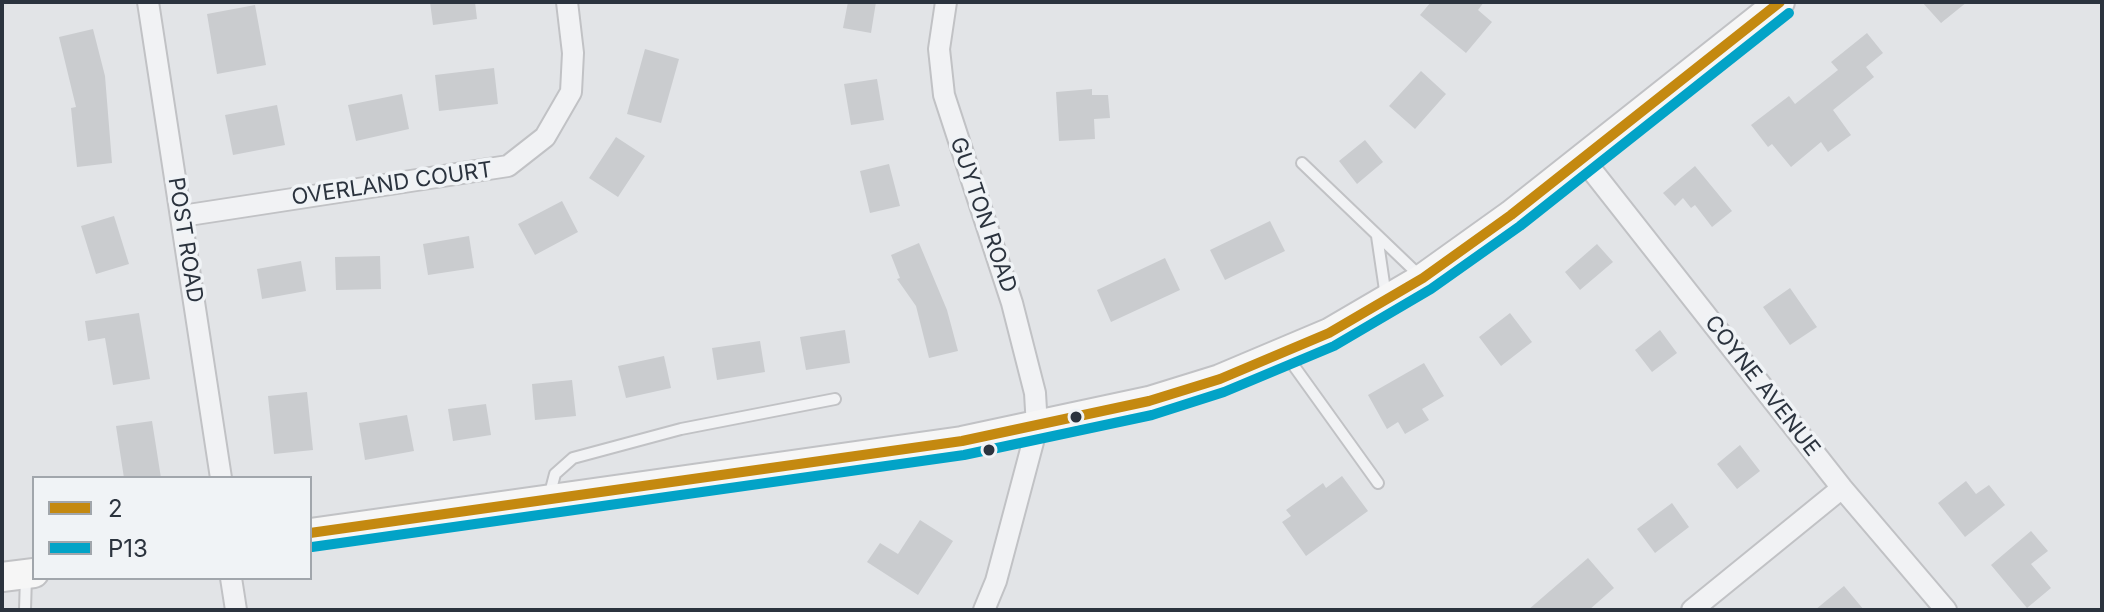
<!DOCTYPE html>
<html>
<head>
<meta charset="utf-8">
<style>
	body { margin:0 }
	#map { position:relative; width:2104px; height:612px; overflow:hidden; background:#e2e4e7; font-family:Inter,sans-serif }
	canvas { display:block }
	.frame { position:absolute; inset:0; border:4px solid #2b333e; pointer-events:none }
	.legend { position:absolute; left:32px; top:476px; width:280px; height:104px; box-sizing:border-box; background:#f0f3f6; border:2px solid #a1a6ac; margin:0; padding:10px 14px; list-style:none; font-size:24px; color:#2b333e }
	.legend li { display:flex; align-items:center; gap:16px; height:40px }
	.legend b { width:40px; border:2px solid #a1a6ac }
</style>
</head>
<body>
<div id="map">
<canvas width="2104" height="612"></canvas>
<div class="frame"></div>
<ul class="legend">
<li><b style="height:10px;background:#c48910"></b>2</li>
<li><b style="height:10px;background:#02a3c7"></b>P13</li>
</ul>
</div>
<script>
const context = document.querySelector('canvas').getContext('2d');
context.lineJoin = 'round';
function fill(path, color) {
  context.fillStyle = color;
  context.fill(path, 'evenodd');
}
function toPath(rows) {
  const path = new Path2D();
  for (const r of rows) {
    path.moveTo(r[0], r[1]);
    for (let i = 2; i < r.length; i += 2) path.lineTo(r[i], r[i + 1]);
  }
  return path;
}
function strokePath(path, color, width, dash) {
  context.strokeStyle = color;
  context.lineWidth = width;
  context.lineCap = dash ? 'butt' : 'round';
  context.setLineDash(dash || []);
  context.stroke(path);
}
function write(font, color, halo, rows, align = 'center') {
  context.font = font + ' Inter,sans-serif';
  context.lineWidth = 7;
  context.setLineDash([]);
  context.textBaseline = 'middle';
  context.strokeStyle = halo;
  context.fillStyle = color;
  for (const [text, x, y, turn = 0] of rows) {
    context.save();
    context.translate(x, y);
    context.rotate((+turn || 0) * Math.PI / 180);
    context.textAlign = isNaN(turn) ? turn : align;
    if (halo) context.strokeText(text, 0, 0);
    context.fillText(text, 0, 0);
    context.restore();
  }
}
const building = toPath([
	[430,2,475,2,477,19,433,25],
	[848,2,876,2,871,33,843,28],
	[1431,2,1484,2,1478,10,1492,22,1466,53,1420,15],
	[1922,2,1967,2,1941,23],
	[255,5,266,65,217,74,207,14],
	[93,29,105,76,112,163,77,167,71,108,76,107,59,37],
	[1867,33,1883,53,1866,67,1874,77,1833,110,1851,135,1828,152,1821,142,1791,167,1772,144,1768,147,1751,125,1789,96,1795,104,1838,70,1831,62],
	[645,49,679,59,661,123,627,114],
	[494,68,498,104,439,111,435,75],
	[1421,71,1446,94,1415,129,1389,106],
	[877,79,884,120,851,125,844,84],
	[1092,89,1092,95,1108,95,1110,118,1094,119,1095,139,1059,141,1056,92],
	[402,94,409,129,356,141,348,105],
	[277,105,285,145,233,155,225,115],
	[616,137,645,156,618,197,589,178],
	[1365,140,1383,162,1357,184,1339,161],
	[889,164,900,206,870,213,860,171],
	[1695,166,1732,211,1712,227,1695,205,1691,208,1683,198,1675,206,1663,193],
	[562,201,578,232,535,255,518,224],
	[114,216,129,264,96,274,81,226],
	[1270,221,1285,251,1225,280,1210,250],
	[469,236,474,268,428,275,423,244],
	[919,243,947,310,958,351,929,358,916,306,897,279,900,278,891,255],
	[1597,244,1613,262,1580,290,1565,272],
	[380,256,381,289,336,290,335,257],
	[1165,258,1180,290,1111,322,1097,290],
	[301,261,306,291,262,299,257,269],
	[1790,288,1817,327,1790,345,1763,307],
	[139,313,150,379,113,385,105,338,88,341,85,321],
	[1510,313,1532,342,1501,366,1479,337],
	[845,330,850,363,806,370,800,337],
	[1660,330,1677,353,1652,372,1635,350],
	[760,341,765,372,717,380,712,348],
	[664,356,671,388,626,398,618,366],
	[1424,363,1444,396,1422,409,1429,420,1405,434,1398,422,1387,429,1368,395],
	[572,380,576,416,535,420,532,384],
	[307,392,313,450,274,454,268,396],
	[486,404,491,435,453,441,448,409],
	[407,415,414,451,365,460,359,423],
	[152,421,161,478,124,478,116,426],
	[1740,445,1760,471,1737,489,1717,464],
	[1342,476,1368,511,1306,556,1282,522,1291,516,1286,510,1323,483,1326,488],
	[1966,481,1976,494,1989,485,2005,505,1965,537,1938,503],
	[1672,503,1689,527,1655,553,1637,529],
	[920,520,953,541,918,595,867,562,880,543,898,554],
	[2031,531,2048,551,2031,564,2051,588,2027,608,1991,565],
	[1588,558,1614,588,1589,610,1528,610],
	[1844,586,1864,610,1815,610]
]);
const lane = toPath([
	[1302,163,1421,277],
	[1377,236,1386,297],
	[1286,355,1378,483],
	[549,497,555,474,573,458,681,429,835,399],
	[25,610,26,576]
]);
const street = toPath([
	[148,2,221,478],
	[946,2,939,49,944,95,1012,303,1035,393,1037,427,996,581,984,610],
	[1583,159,1842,488,1946,610],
	[182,216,508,166,545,137,571,92,573,53,567,2],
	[231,578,236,610],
	[1692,610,1842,488]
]);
const secondary = toPath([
	[310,533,962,441,1149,401,1220,379,1329,333,1423,278,1511,215,1780,2],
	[2,577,34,573]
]);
const bus1 = toPath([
	[310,533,962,441,1149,401,1220,379,1329,333,1423,278,1511,215,1780,2]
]);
const bus2 = toPath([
	[312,547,964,455,1152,415,1224,392,1334,346,1431,289,1520,226,1789,13]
]);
const markers = [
	[1076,417,7,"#2b333e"],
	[989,450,7,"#2b333e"]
];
const streetNames = [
	["OVERLAND COURT",392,184,-8],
	["GUYTON ROAD",983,215,71],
	["POST ROAD",185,240,81],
	["COYNE AVENUE",1762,386,52]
];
fill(building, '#cacccf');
strokePath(lane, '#c1c2c5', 14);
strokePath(street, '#c1c2c5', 24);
strokePath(secondary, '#c1c2c5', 32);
strokePath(lane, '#f1f2f4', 10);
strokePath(street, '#f1f2f4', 20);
strokePath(secondary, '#f6f6f6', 28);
strokePath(bus1, '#c48910', 10);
strokePath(bus2, '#02a3c7', 10);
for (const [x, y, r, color] of markers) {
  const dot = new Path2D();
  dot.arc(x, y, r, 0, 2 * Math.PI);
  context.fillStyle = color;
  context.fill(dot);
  strokePath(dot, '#f0f3f6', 3);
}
write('22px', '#2b333e', '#f0f3f6', streetNames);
</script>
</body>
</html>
